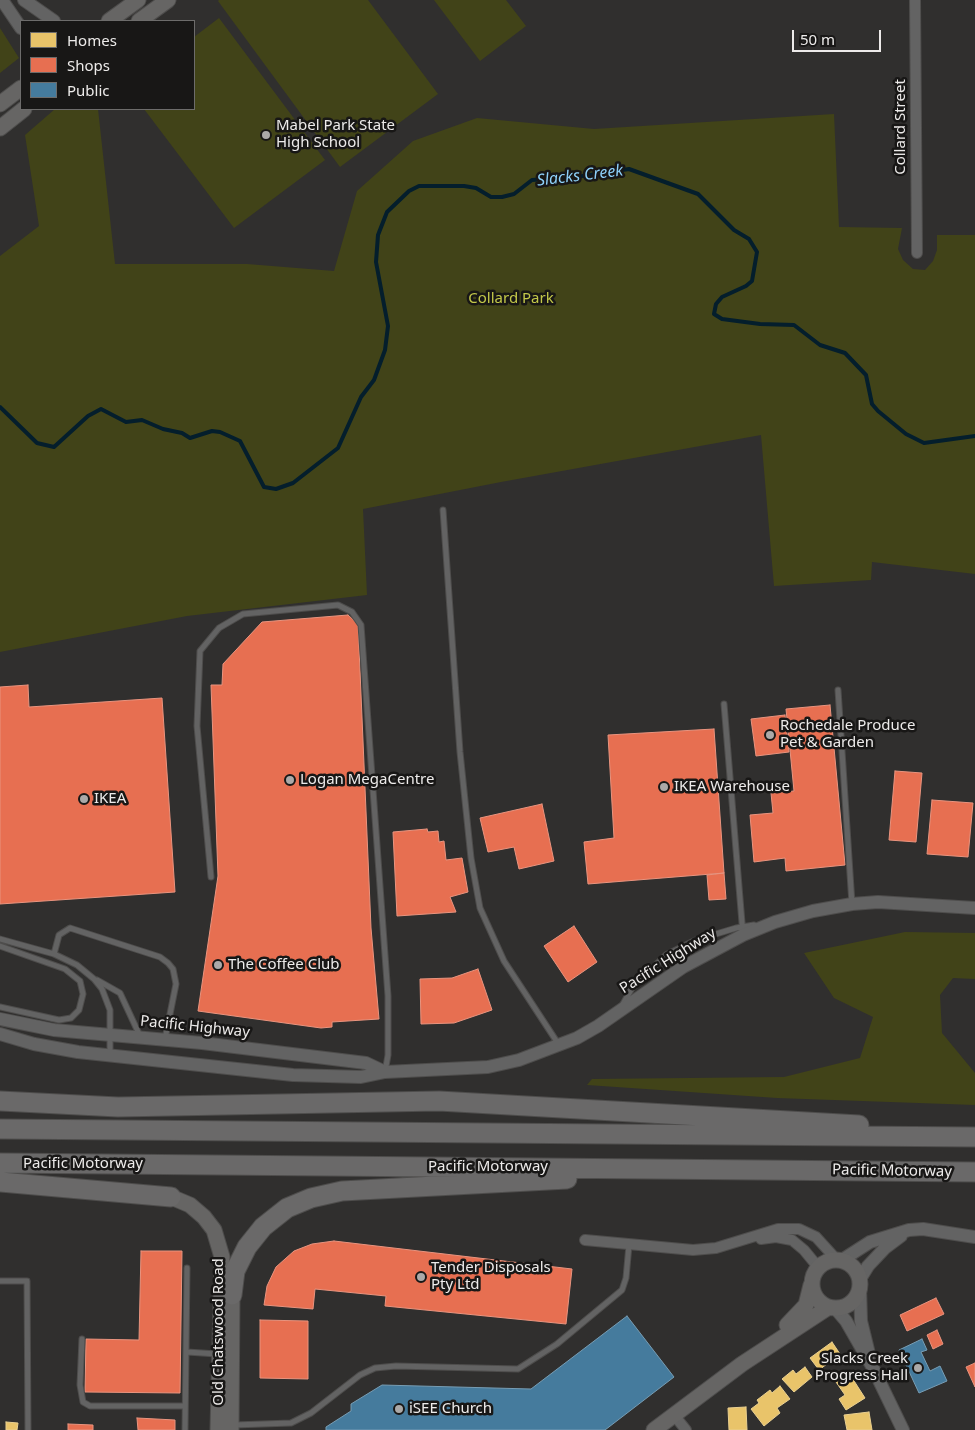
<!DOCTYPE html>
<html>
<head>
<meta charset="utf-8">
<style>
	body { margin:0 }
	#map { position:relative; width:975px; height:1430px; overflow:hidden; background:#302f2e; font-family:"Noto Sans",sans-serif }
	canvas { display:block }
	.legend { position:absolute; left:20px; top:20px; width:175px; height:90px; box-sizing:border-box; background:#181716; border:1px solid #6d6c6b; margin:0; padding:6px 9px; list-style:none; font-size:15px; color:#edebea }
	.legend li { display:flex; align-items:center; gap:10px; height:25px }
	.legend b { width:25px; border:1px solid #6d6c6b }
	.scale { position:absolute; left:792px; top:30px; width:89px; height:22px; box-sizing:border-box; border:2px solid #edebea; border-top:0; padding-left:6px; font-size:15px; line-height:18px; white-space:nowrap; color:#edebea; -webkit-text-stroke:4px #181716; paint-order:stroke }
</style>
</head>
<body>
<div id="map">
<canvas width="975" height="1430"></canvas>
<ul class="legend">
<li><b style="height:14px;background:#e9c46a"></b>Homes</li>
<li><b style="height:14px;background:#e76f51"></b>Shops</li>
<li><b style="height:14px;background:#457b9d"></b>Public</li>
</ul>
<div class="scale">50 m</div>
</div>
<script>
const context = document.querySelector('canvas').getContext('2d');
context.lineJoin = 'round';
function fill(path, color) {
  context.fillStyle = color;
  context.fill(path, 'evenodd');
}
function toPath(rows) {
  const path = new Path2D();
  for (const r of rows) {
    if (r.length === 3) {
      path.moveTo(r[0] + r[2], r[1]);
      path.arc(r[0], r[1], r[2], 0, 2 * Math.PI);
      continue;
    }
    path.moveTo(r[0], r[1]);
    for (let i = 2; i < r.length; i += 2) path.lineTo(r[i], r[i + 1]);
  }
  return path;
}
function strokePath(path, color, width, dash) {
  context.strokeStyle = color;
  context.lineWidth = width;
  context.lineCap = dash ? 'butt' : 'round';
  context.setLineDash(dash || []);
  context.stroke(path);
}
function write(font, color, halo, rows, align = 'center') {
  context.font = font + ' "Noto Sans",sans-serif';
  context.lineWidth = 5;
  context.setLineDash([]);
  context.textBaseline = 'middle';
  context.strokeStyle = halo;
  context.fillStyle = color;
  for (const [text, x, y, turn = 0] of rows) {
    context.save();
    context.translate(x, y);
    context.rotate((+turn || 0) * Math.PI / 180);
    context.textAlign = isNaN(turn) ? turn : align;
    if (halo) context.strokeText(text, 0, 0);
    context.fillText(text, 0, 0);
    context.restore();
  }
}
const green = toPath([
	[219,0,368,0,438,94,340,167,218,1],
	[434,0,506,0,526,26,480,61],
	[219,18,325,160,234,228,144,109,194,109,194,37],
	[0,28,19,58,0,73],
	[55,109,98,109,115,264,247,264,334,271,357,191,413,141,477,118,594,129,834,114,839,227,902,228,898,249,903,260,913,269,925,270,933,261,937,250,937,235,975,235,975,574,872,562,871,580,774,586,761,435,501,482,363,509,367,595,187,616,0,652,0,256,39,226,25,135],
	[905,932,975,933,975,979,953,978,940,995,942,1033,975,1073,975,1105,777,1098,587,1085,592,1079,784,1077,860,1058,873,1017,834,998,804,953]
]);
const homes = toPath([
	[832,1342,840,1354,819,1370,810,1358,832,1342],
	[805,1367,812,1377,794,1392,782,1379,793,1370,796,1374,805,1367],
	[849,1373,865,1398,846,1410,839,1399,845,1395,836,1382,849,1373],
	[780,1386,790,1399,777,1408,780,1413,764,1426,751,1409,759,1403,757,1400,770,1390,772,1393,780,1386],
	[746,1407,747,1430,729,1430,728,1408,746,1407],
	[869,1412,872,1430,847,1430,844,1415,869,1412],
	[6,1422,18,1423,17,1430,6,1430,6,1422]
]);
const shops = toPath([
	[348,615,358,624,371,928,379,1019,332,1022,332,1027,321,1028,198,1011,218,876,211,685,222,685,223,664,262,622,348,615],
	[28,685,29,707,162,698,175,892,0,904,0,687,28,685],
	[830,705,845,865,786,871,785,858,754,862,750,815,773,813,771,793,794,791,786,709,830,705],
	[785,715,789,752,756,756,751,719,785,715],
	[714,729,724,873,588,884,584,842,614,838,608,735,714,729],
	[895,771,922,773,916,842,889,840,895,771],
	[932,800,973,803,968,857,927,854,932,800],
	[542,804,554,861,519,869,514,847,488,852,480,818,542,804],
	[427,829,428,832,438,831,439,842,444,841,446,860,462,858,468,892,450,897,456,912,397,916,393,832,427,829],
	[724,873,726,899,709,900,707,875,724,873],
	[574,926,597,962,568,982,544,946,574,926],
	[478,969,492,1010,454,1023,421,1024,420,979,452,978,478,969],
	[334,1241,572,1269,566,1324,385,1306,386,1296,315,1289,313,1309,264,1305,267,1286,276,1267,294,1251,312,1244,334,1241],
	[141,1251,182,1251,180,1393,85,1392,86,1339,139,1340,141,1251],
	[936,1298,944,1314,907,1331,900,1315,936,1298],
	[260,1320,308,1321,308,1379,260,1378,260,1320],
	[937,1330,943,1344,933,1349,927,1335,937,1330],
	[975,1363,975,1387,966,1367,975,1363],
	[137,1418,175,1420,175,1430,138,1430,137,1418],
	[68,1424,93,1425,93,1430,68,1430,68,1424]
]);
const public = toPath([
	[627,1316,674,1377,605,1430,326,1430,326,1427,351,1411,351,1404,382,1385,531,1389,627,1316],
	[922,1339,927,1350,921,1352,930,1371,940,1366,947,1381,919,1393,899,1350,922,1339]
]);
const stream = toPath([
	[0,407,37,443,54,447,88,416,101,409,126,422,142,420,163,429,182,433,190,438,212,431,220,432,240,441,264,487,276,489,293,483,338,448,361,397,374,380,385,350,388,326,376,262,378,235,387,212,409,191,419,186,464,186,476,188,491,197,502,197,514,194,532,180,576,177,629,169,698,194,734,230,749,239,757,252,752,281,746,286,722,297,716,304,714,314,722,319,760,324,794,325,820,345,845,353,866,375,872,404,878,411,906,434,924,443,975,436]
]);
const service = toPath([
	[443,510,460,752,471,858,480,908,504,961,559,1045],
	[838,690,852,904],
	[724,704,743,935],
	[211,877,197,726,200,651,219,628,243,614,338,605,352,612,361,625,388,996,388,1055,385,1072],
	[0,939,54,954,77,965,94,979,102,989,110,1010,110,1054],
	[0,946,65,969,80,981,83,994,79,1010,71,1018,59,1020,0,1007],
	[54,954,59,935,70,928,160,957,168,963,173,969,176,984,165,1039],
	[97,980,120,993,140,1036],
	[623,1004,632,988,666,955,696,940,736,928,754,925],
	[0,1281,27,1281,28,1430],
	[82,1339,80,1385,83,1402,90,1406,185,1406],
	[187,1352,217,1354],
	[234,1425,291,1423,311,1413,360,1375,375,1368,396,1366,518,1369,557,1344,622,1290,626,1278,629,1245],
	[185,1430,187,1268]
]);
const minor = toPath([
	[915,0,917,253],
	[761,1239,776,1237,792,1240,804,1250,818,1267],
	[585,1240,693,1250,716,1248,778,1229,799,1229,816,1237,836,1259],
	[674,1415,686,1430]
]);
const tertiary = toPath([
	[2,0,21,28],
	[24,0,54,21],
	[0,1019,54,1030,202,1043,366,1063,385,1072],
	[0,1034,34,1044,78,1052,293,1075,361,1077,385,1072,488,1067,519,1060,577,1038,598,1026,683,967,743,935,775,922,813,911,852,904,878,902,975,908],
	[842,1260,870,1242,909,1230,923,1229,975,1237],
	[860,1279,868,1266,885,1248,901,1236],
	[860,1287,861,1321,869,1354],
	[835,1308,846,1321,873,1368,903,1430]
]);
const secondary = toPath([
	[109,21,138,0],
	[139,21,168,0],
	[0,104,21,88],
	[0,128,24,109],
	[171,1197,190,1205,204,1217,214,1230,222,1257,218,1430],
	[836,1284,24],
	[787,1325,806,1305,811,1285],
	[231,1430,232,1295],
	[654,1430,742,1364,829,1307]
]);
const motorway = toPath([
	[0,1101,118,1107,439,1101,859,1125],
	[0,1129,975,1137],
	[0,1163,975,1172],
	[0,1182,171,1197],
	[232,1295,235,1271,247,1247,263,1227,287,1208,311,1198,342,1191,567,1179]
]);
const markers = [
	[266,135,5,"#aba9a8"],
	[770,735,5,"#aba9a8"],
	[290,780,5,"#aba9a8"],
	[664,787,5,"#aba9a8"],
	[84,799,5,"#aba9a8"],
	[218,965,5,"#aba9a8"],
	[421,1277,5,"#aba9a8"],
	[918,1368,5,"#aba9a8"],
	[399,1409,5,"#aba9a8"]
];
const poiNames = [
	["Mabel Park State",276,126],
	["High School",276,143],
	["Rochedale Produce",780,726],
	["Pet & Garden",780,743],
	["Logan MegaCentre",300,780],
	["IKEA Warehouse",674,787],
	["IKEA",94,799],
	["The Coffee Club",228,965],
	["Tender Disposals",431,1268],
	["Pty Ltd",431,1285],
	["Slacks Creek",908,1359,"right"],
	["Progress Hall",908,1376,"right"],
	["iSEE Church",409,1409]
];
const streetNames = [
	["Collard Street",901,127,-90],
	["Pacific Highway",668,961,-32],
	["Pacific Highway",195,1027,6],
	["Pacific Motorway",83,1164],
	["Pacific Motorway",488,1167],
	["Pacific Motorway",892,1171,1],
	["Old Chatswood Road",219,1332,-90]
];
const parkNames = [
	["Collard Park",511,299]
];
const waterNames = [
	["Slacks Creek",580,176,-7]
];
fill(green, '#414318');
fill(homes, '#e9c46a');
strokePath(homes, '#ead090', 1);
fill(shops, '#e76f51');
strokePath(shops, '#e9947f', 1);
fill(public, '#457b9d');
strokePath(public, '#779db4', 1);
strokePath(stream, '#041e2c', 4);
strokePath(service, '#4e4d4c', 7);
strokePath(minor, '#4e4d4c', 12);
strokePath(tertiary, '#4e4d4c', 14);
strokePath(secondary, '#4e4d4c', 17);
strokePath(motorway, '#4e4d4c', 21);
strokePath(service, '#636363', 5);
strokePath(minor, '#636363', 10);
strokePath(tertiary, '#636363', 12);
strokePath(secondary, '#666564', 15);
strokePath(motorway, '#6a6969', 19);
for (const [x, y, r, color] of markers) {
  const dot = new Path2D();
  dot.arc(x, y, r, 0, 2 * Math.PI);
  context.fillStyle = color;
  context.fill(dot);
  strokePath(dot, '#181716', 2);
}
write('15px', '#edebea', '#181716', poiNames, 'left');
write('15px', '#edebea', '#181716', streetNames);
write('15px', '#c3c849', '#181716', parkNames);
write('italic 16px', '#8ed1fa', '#181716', waterNames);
</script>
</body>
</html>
